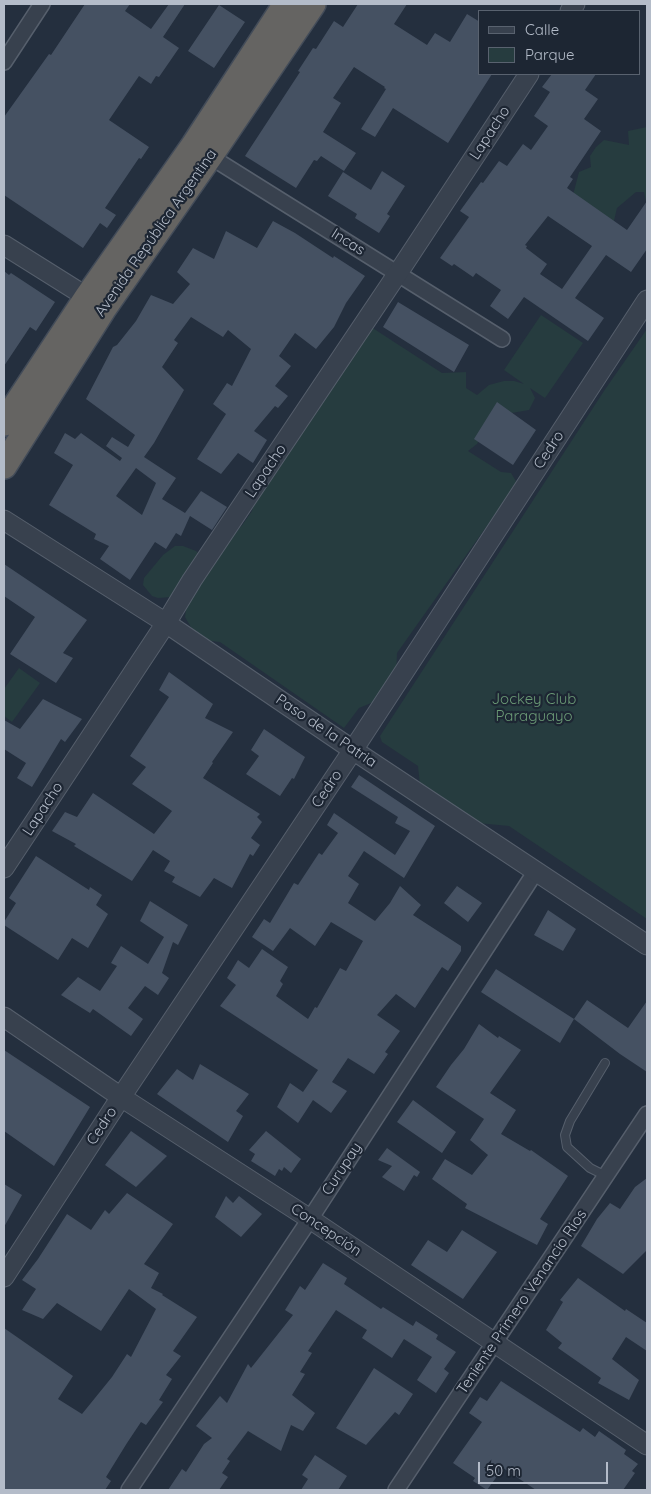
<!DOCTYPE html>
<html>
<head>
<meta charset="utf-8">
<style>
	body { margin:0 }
	#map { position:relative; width:651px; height:1494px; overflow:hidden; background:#242f3e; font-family:Quicksand,sans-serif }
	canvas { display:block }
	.frame { position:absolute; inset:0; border:5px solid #b4bcc9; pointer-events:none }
	.legend { position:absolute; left:478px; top:10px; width:162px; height:65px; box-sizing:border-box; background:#1d2633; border:1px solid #59626f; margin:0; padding:6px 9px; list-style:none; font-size:15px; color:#b4bcc9 }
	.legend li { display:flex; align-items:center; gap:10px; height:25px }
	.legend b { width:25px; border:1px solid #59626f }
	.scale { position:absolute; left:478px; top:1462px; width:130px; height:22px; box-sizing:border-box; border:2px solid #b4bcc9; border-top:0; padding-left:6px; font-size:15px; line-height:18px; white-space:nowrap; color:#b4bcc9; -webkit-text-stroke:4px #1d2633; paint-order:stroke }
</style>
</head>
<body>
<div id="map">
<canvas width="651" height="1494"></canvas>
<div class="frame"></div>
<ul class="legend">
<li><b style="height:6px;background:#38414e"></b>Calle</li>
<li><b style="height:14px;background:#263c3f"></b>Parque</li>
</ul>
<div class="scale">50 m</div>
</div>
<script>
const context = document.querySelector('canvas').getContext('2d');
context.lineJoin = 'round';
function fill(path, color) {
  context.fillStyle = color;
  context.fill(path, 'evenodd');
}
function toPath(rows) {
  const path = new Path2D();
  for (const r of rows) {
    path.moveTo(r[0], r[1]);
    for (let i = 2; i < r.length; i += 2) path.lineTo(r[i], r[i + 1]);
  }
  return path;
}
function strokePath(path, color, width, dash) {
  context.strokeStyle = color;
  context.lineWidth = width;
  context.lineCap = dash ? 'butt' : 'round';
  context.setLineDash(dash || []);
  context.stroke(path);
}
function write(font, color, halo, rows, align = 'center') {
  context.font = font + ' Quicksand,sans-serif';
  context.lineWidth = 4.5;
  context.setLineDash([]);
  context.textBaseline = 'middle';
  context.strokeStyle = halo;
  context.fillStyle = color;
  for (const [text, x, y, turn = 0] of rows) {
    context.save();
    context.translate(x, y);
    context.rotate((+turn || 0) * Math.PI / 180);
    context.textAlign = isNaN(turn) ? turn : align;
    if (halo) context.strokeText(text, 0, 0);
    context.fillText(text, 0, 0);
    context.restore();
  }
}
const green = toPath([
	[647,127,647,206,644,192,636,192,617,208,613,225,573,195,579,172,591,167,590,156,596,147,604,140,629,145,628,131],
	[541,315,583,343,545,398,530,388,535,398,529,410,500,415,484,430,477,444,468,451,501,472,511,473,517,483,508,498,501,506,397,653,396,680,376,701,359,708,344,728,220,642,202,640,192,629,185,617,187,603,218,553,243,524,252,511,261,478,368,325,442,373,466,372,466,388,477,395,489,385,504,381,514,381,524,384,504,370],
	[647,329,647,919,509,826,478,823,421,795,418,766,382,742,380,736,604,391],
	[175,546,183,546,196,551,200,555,172,597,158,598,152,596,143,585,144,578,163,555],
	[19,668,40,683,12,722,4,716,4,689]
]);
const building = toPath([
	[85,4,130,4,125,11,151,29,169,4,185,4,163,37,179,48,159,77,156,76,151,84,139,76,109,120,149,147,141,159,139,158,105,208,116,215,107,228,100,223,83,248,4,195,4,117,49,54,51,55],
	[358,4,407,4,394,24,427,45,435,33,450,42,467,14,480,22,480,74,492,74,448,143,393,108,375,137,361,129,386,89,384,88,385,87,354,67,333,98,341,103,323,132,356,153,344,171,321,156,317,161,314,160,296,188,245,156,300,72,298,71,313,48,316,49,334,21,343,27],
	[219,5,245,22,214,68,188,51],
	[552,74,596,74,585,90,598,99,584,119,601,131,570,177,573,179,567,188,627,230,647,201,647,249,631,272,606,255,575,298,604,318,588,341,524,297,508,319,490,306,501,290,476,273,473,277,454,264,452,266,440,258,469,217,460,211,481,182,483,183,499,161,507,166,523,144,531,150,548,126,534,116,550,92,542,87],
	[548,216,592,246,562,289,540,274,547,264,526,248,527,246,525,245],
	[382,171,405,186,387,214,390,216,379,233,355,218,357,214,328,196,343,172,371,190],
	[273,221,295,233,333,258,334,256,365,276,346,303,334,327,316,349,295,333,279,356,291,366,275,386,288,396,278,408,275,406,254,431,267,440,253,463,238,453,221,474,197,459,226,414,213,404,227,383,232,386,251,349,228,330,223,337,191,317,174,340,178,343,162,367,184,390,154,443,144,457,176,478,162,499,185,513,201,491,227,507,212,530,190,516,181,536,176,533,166,549,155,542,130,580,100,559,109,546,94,539,96,534,49,505,73,465,54,453,65,433,75,439,81,433,120,461,122,458,106,446,112,437,128,447,135,435,86,399,113,347,117,345,136,321,151,295,173,304,190,284,177,272,193,248,214,259,226,231,257,248],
	[136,468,156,483,142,515,116,496],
	[4,271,9,275,11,273,55,302,36,331,30,327,4,366],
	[398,302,469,345,454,372,383,327],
	[497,402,536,430,513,465,474,439],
	[4,564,87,620,63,653,73,658,56,683,10,654,35,617,4,596],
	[169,672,213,704,205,718,233,732,212,762,213,763,203,778,260,814,257,817,262,822,251,838,260,845,253,856,250,854,232,888,214,878,200,897,172,882,175,877,164,871,170,861,153,850,132,881,74,846,76,844,52,831,65,812,77,817,93,793,154,834,172,811,132,784,146,767,130,756,169,697,159,690],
	[43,699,82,719,65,742,61,739,32,787,17,778,26,763,4,749,4,720,20,729],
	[264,729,305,757,294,779,292,778,280,796,246,774,259,756,251,750],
	[359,775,435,826,404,878,364,851,348,876,359,884,348,903,375,921,390,903,400,886,421,905,413,915,461,946,461,951,448,971,442,967,415,1008,396,994,377,1015,400,1031,385,1052,388,1054,374,1074,348,1058,332,1082,347,1091,331,1113,313,1100,298,1123,277,1107,290,1083,303,1092,318,1070,220,1006,236,985,227,978,238,960,249,968,262,949,288,967,280,981,283,984,276,996,308,1019,315,1007,317,1008,340,968,346,971,363,941,331,922,315,946,290,928,273,951,252,937,264,919,270,923,294,883,298,885,319,853,322,855,338,833,327,825,334,813,395,855,410,831,395,823,398,817,351,787],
	[36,856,89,890,90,887,102,895,96,905,108,914,88,948,72,938,58,960,4,925,4,922,16,903,9,898],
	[457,886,482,903,468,922,444,903],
	[150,901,188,925,178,945,173,942,162,973,169,978,158,995,145,986,128,1008,143,1019,131,1036,93,1009,90,1013,61,995,78,977,100,991,117,966,111,963,121,946,148,964,164,937,140,921],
	[548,910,576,929,563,951,534,935],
	[496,969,574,1019,560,1043,481,992],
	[587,1000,628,1028,647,1001,647,1072,620,1054,574,1019],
	[479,1024,498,1038,499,1036,521,1050,490,1093,516,1110,501,1134,530,1151,531,1150,568,1176,540,1219,548,1224,537,1245,465,1208,467,1204,432,1179,445,1159,472,1175,488,1155,470,1140,484,1119,436,1087,451,1065,464,1049],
	[4,1050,90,1107,54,1166,4,1131],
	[200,1064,249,1094,236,1111,243,1116,228,1142,157,1094,177,1069,193,1080],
	[413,1100,456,1132,442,1153,397,1122],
	[131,1131,167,1156,136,1187,105,1165],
	[266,1131,301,1159,291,1173,284,1167,282,1171,279,1169,275,1176,251,1161,255,1154,249,1150],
	[387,1148,420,1172,417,1177,414,1175,404,1191,382,1177,392,1166,378,1160],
	[647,1178,647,1250,623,1274,581,1246,597,1219,610,1203,620,1209,635,1187],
	[4,1184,22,1195,4,1227],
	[127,1193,173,1224,144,1264,159,1273,151,1288,163,1294,162,1295,197,1317,173,1351,181,1356,166,1375,172,1379,159,1400,163,1402,146,1425,141,1422,127,1443,106,1477,111,1481,105,1490,4,1490,4,1328,73,1376,58,1399,82,1414,112,1377,127,1354,131,1357,156,1309,129,1289,101,1331,57,1303,43,1319,22,1310,36,1289,22,1280,38,1259,67,1214,91,1230,105,1210,109,1214],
	[226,1196,233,1203,239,1196,262,1214,241,1237,215,1217],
	[462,1230,497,1252,463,1299,411,1265,428,1240,447,1252],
	[323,1263,347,1278,344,1284,381,1309,383,1307,413,1326,416,1321,438,1335,436,1339,456,1352,444,1369,449,1373,436,1393,417,1380,432,1357,404,1339,392,1358,362,1338,367,1330,336,1310,308,1351,312,1353,300,1372,305,1374,292,1395,315,1413,303,1431,291,1425,281,1451,248,1431,227,1459,230,1461,222,1473,228,1477,219,1490,168,1490,182,1469,186,1472,204,1444,212,1438,196,1426,220,1396,227,1403,248,1364,251,1368,293,1315,285,1310,300,1286,305,1290],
	[578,1278,625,1311,626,1309,647,1323,647,1351,626,1337,612,1359,639,1380,629,1400,598,1383,601,1378,558,1348,562,1343,546,1330,563,1302,560,1300],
	[374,1368,413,1394,399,1415,395,1412,366,1445,336,1428],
	[501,1381,580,1432,583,1428,595,1437,599,1431,626,1450,624,1454,638,1464,632,1471,635,1473,623,1490,536,1490,503,1468,487,1490,473,1481,475,1478,453,1463,482,1422,469,1413,480,1397,487,1401],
	[315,1455,347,1476,338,1490,301,1490,308,1479,302,1475]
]);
const service = toPath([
	[605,1063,570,1121,565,1135,567,1147,590,1168,606,1176]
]);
const minor = toPath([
	[4,62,42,4],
	[203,152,502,339],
	[129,1490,310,1219,536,871],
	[396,1490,647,1114]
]);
const tertiary = toPath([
	[570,11,575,4],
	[4,245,98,304],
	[4,520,166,623,353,750,647,945],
	[4,868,166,623,192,580,398,273,529,74],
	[4,1017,121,1097,310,1219,647,1445],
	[4,1277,121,1097,353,750,647,300]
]);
const trunk = toPath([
	[4,423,88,296,194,145,286,4],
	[4,466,104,308,210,156,313,4]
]);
const streetNames = [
	["Lapacho",490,133,-57],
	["Avenida República Argentina",156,233,-55],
	["Incas",348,242,32],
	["Cedro",549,450,-57],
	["Lapacho",266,471,-56],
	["Paso de la Patria",326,731,34],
	["Cedro",327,789,-56],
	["Lapacho",43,809,-57],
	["Cedro",102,1126,-57],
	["Curupay",342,1169,-57],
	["Concepción",326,1230,34],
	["Teniente Primero Venancio Rios",522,1302,-56]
];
const parkNames = [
	["Jockey Club",534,699],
	["Paraguayo",534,716]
];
fill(green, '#263c3f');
fill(building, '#455162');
strokePath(service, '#565f6c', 10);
strokePath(minor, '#565f6c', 18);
strokePath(tertiary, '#565f6c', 21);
strokePath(trunk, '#434c59', 28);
strokePath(service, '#38414e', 8);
strokePath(minor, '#38414e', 15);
strokePath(tertiary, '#38414e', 19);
strokePath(trunk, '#656462', 25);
write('15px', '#b4bcc9', '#1d2633', streetNames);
write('15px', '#6b9a76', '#1d2633', parkNames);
</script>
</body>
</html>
